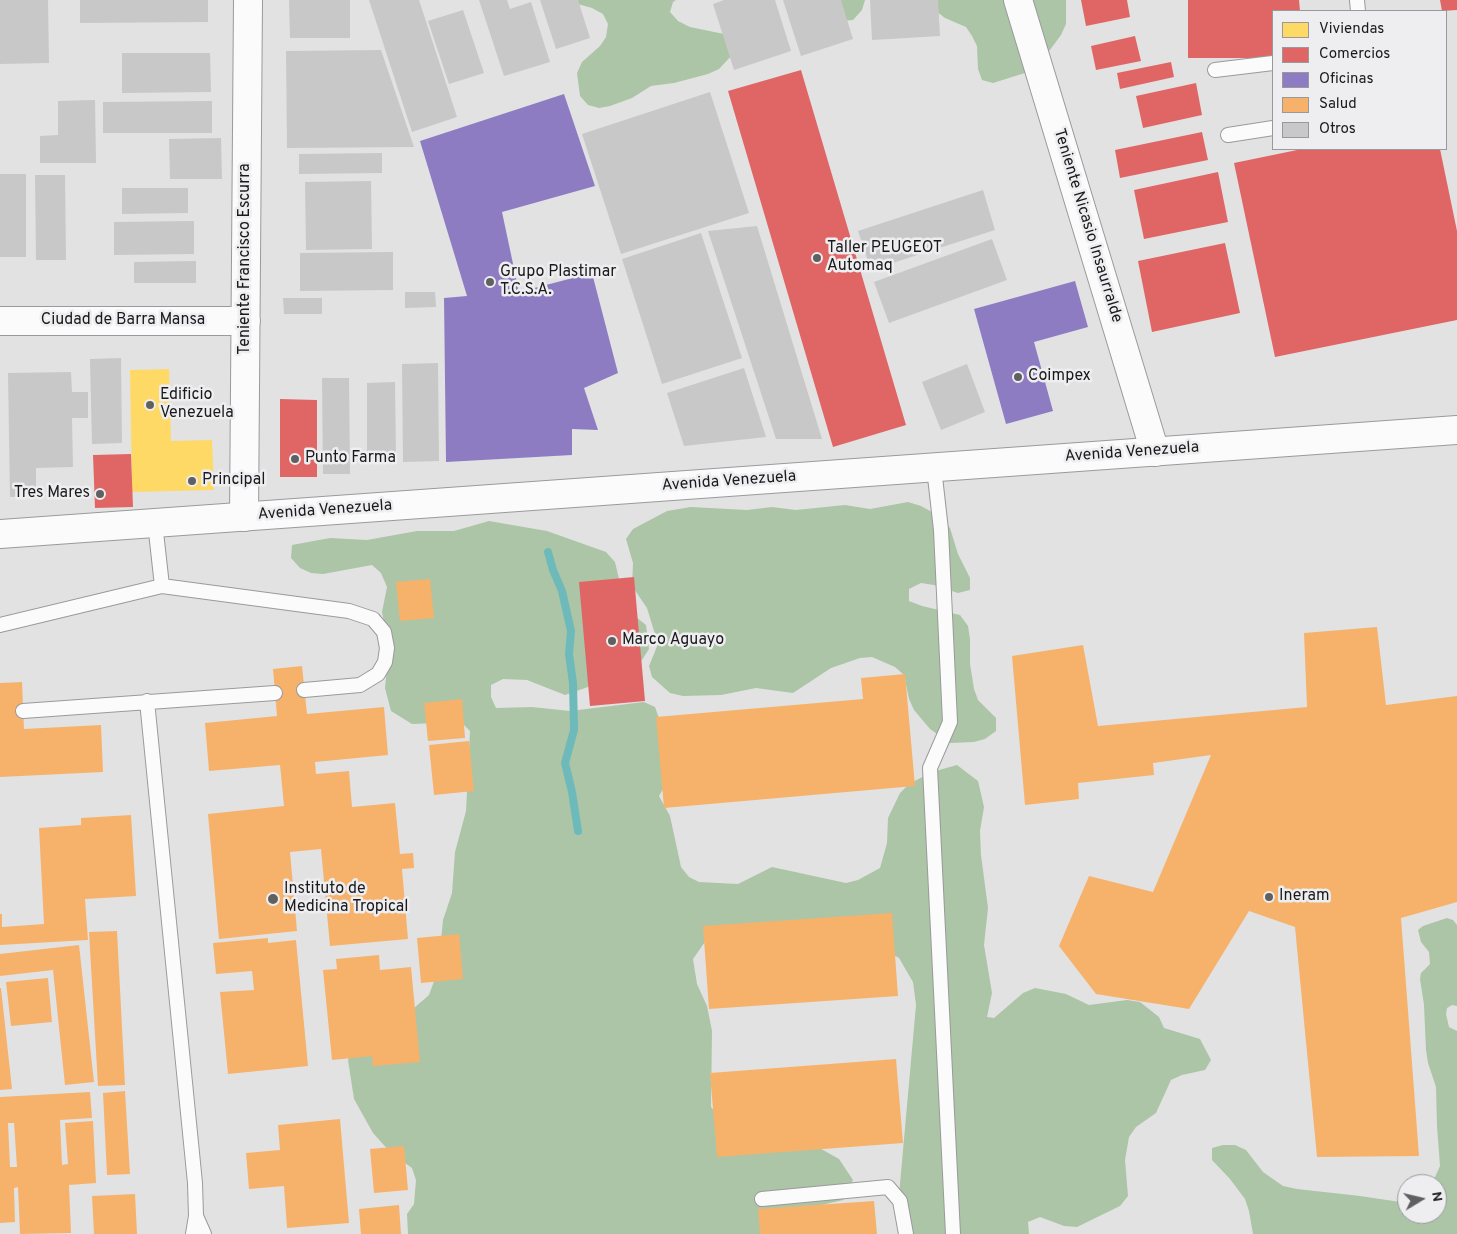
<!DOCTYPE html>
<html>
<head>
<meta charset="utf-8">
<style>
	body { margin:0 }
	#map { position:relative; width:1457px; height:1234px; overflow:hidden; background:#e2e2e3; font-family:Overpass,sans-serif }
	canvas { display:block }
	.legend { position:absolute; left:1272px; top:10px; width:175px; height:140px; box-sizing:border-box; background:#eeeef1; border:1px solid #99999b; margin:0; padding:6px 9px; list-style:none; font-size:15px; color:#1a1a1b }
	.legend li { display:flex; align-items:center; gap:10px; height:25px }
	.legend b { width:25px; border:1px solid #99999b }
	.north { position:absolute; left:1397px; top:1174px; width:50px; height:50px; box-sizing:border-box; background:#eeeef1; border:1px solid #99999b; border-radius:50%; rotate:81deg; font-size:14px; font-weight:700; line-height:20px; text-align:center; color:#1a1a1b }
	.north::after { content:''; display:block; margin:auto; width:18px; height:22px; background:#606061; clip-path:polygon(50% 0,100% 100%,50% 72%,0 100%) }
</style>
</head>
<body>
<div id="map">
<canvas width="1457" height="1234"></canvas>
<ul class="legend">
<li><b style="height:14px;background:#ffd966"></b>Viviendas</li>
<li><b style="height:14px;background:#e06666"></b>Comercios</li>
<li><b style="height:14px;background:#8e7cc3"></b>Oficinas</li>
<li><b style="height:14px;background:#f6b26b"></b>Salud</li>
<li><b style="height:14px;background:#c9c8c8"></b>Otros</li>
</ul>
<div class="north">N</div>
</div>
<script>
const context = document.querySelector('canvas').getContext('2d');
context.lineJoin = 'round';
function fill(path, color) {
  context.fillStyle = color;
  context.fill(path, 'evenodd');
}
function toPath(rows) {
  const path = new Path2D();
  for (const r of rows) {
    path.moveTo(r[0], r[1]);
    for (let i = 2; i < r.length; i += 2) path.lineTo(r[i], r[i + 1]);
  }
  return path;
}
function strokePath(path, color, width, dash) {
  context.strokeStyle = color;
  context.lineWidth = width;
  context.lineCap = dash ? 'butt' : 'round';
  context.setLineDash(dash || []);
  context.stroke(path);
}
function write(font, color, halo, rows, align = 'center') {
  context.font = font + ' Overpass,sans-serif';
  context.lineWidth = 5;
  context.setLineDash([]);
  context.textBaseline = 'middle';
  context.strokeStyle = halo;
  context.fillStyle = color;
  for (const [text, x, y, turn = 0] of rows) {
    context.save();
    context.translate(x, y);
    context.rotate((+turn || 0) * Math.PI / 180);
    context.textAlign = isNaN(turn) ? turn : align;
    if (halo) context.strokeText(text, 0, 0);
    context.fillText(text, 0, 0);
    context.restore();
  }
}
const forest = toPath([
	[563,0,676,0,673,2,670,12,678,21,690,27,724,34,734,53,719,69,708,74,674,83,651,86,632,98,610,106,599,108,588,105,580,96,577,73,582,62,600,46,606,37,608,24,603,14,592,8],
	[805,0,865,0,862,10,853,20,829,22],
	[929,0,1066,0,1066,24,1061,35,1038,66,1028,72,993,83,982,80,978,69,977,46,972,36,966,27,945,18,936,11],
	[908,502,921,506,932,512,950,528,958,554,970,578,970,590,958,593,934,585,921,583,909,589,909,601,922,606,960,615,968,626,970,639,970,664,974,689,978,700,996,718,996,731,985,739,974,742,950,743,930,729,914,710,909,699,904,675,895,667,872,657,860,658,831,668,793,693,756,688,721,695,683,696,670,693,652,677,649,666,658,644,647,608,632,586,633,563,626,539,633,529,667,511,691,507,747,510,772,507,796,510,845,505,870,509],
	[489,521,547,531,606,552,615,562,626,609,646,625,649,649,642,660,631,666,607,671,588,687,565,695,527,680,503,679,491,685,491,697,496,708,532,707,570,711,644,702,655,707,675,763,671,776,659,796,670,816,681,867,689,877,699,882,738,884,772,867,846,883,858,880,880,868,887,843,888,818,900,793,909,784,932,772,957,765,978,781,984,807,980,831,981,855,988,908,984,945,992,993,987,1017,994,1018,1023,993,1035,988,1066,994,1089,1005,1127,1000,1140,1002,1159,1017,1164,1028,1200,1039,1211,1060,1205,1070,1182,1075,1171,1080,1156,1113,1136,1127,1129,1137,1125,1160,1128,1196,1120,1206,1077,1227,1064,1226,1040,1217,1028,1222,1029,1234,903,1234,898,1206,916,1005,913,982,899,958,878,946,707,939,693,959,697,984,707,1006,712,1031,711,1107,743,1143,816,1146,839,1159,853,1180,843,1200,775,1216,767,1234,408,1234,407,1214,414,1204,416,1180,412,1168,391,1153,373,1133,354,1099,348,1060,353,1049,398,1022,429,995,433,984,438,971,443,920,452,893,455,852,466,811,470,731,461,722,412,724,391,711,385,688,389,649,382,612,387,587,381,573,372,565,323,574,311,573,300,568,291,558,292,545,330,538,367,540,417,531,454,531],
	[1447,918,1453,920,1457,925,1457,1006,1452,1005,1447,1008,1446,1014,1449,1027,1457,1031,1457,1234,1253,1234,1249,1211,1245,1199,1230,1179,1212,1160,1212,1148,1223,1145,1235,1145,1246,1150,1263,1172,1283,1186,1297,1189,1360,1196,1407,1203,1407,1214,1437,1214,1437,1184,1432,1184,1440,1166,1437,1126,1436,1087,1428,1063,1426,1050,1424,1005,1420,979,1421,973,1430,964,1429,952,1421,942,1418,930,1423,926]
]);
const homes = toPath([
	[169,369,171,441,212,440,214,490,132,492,130,370]
]);
const shops = toPath([
	[1081,0,1127,0,1130,17,1086,26],
	[1188,0,1299,0,1300,11,1273,11,1273,58,1188,58],
	[1440,0,1457,0,1457,10,1442,11],
	[1135,36,1141,61,1096,70,1091,46],
	[1171,62,1174,77,1120,89,1117,73],
	[801,70,906,425,833,447,728,91],
	[1196,83,1202,115,1143,128,1136,96],
	[1202,132,1208,160,1120,178,1115,150],
	[1302,149,1440,149,1457,231,1457,320,1275,357,1234,163],
	[1218,172,1228,222,1144,239,1134,190],
	[1225,243,1240,313,1152,332,1138,261],
	[280,399,317,400,317,477,280,477],
	[131,454,133,507,95,508,93,455],
	[634,577,645,701,590,706,579,582]
]);
const offices = toPath([
	[564,94,595,186,502,212,519,292,592,273,618,373,584,388,598,430,572,429,572,455,446,462,444,298,467,296,420,141],
	[1075,281,1088,327,1034,342,1053,411,1006,424,974,309]
]);
const health = toPath([
	[430,579,434,618,400,621,396,582],
	[1377,627,1386,705,1457,696,1457,902,1401,918,1419,1156,1317,1157,1295,927,1249,911,1189,1009,1096,994,1059,946,1089,876,1153,892,1211,755,1153,763,1154,775,1078,783,1079,799,1025,805,1012,656,1083,645,1098,726,1307,707,1304,633],
	[302,666,307,714,384,707,388,755,315,762,316,774,349,771,352,807,395,803,400,854,413,853,414,868,402,869,408,939,330,946,321,849,290,852,297,931,219,939,208,814,284,806,280,765,209,771,205,723,277,716,273,669],
	[905,674,915,786,664,808,656,717,863,699,861,678],
	[22,682,24,729,101,725,103,772,0,777,0,683],
	[462,699,465,738,428,741,424,703],
	[469,741,474,791,434,795,429,745],
	[131,815,136,896,85,899,88,940,0,945,0,914,2,914,2,927,44,924,39,828,81,825,81,818],
	[892,913,898,996,709,1009,703,926],
	[117,931,125,1085,98,1086,89,932],
	[459,934,463,979,421,983,417,938],
	[268,938,268,943,296,940,308,1066,228,1074,220,992,254,990,252,971,216,974,213,943],
	[79,945,94,1082,65,1085,53,970,0,976,0,954],
	[379,955,380,970,411,967,420,1062,373,1066,372,1056,332,1060,323,970,337,969,336,959],
	[48,978,52,1022,11,1026,6,982],
	[0,988,1,988,12,1089,0,1090],
	[896,1059,903,1143,717,1157,710,1073],
	[125,1091,130,1174,107,1175,103,1093],
	[90,1092,92,1118,60,1120,62,1165,68,1164,65,1123,93,1121,96,1183,69,1185,71,1233,20,1234,18,1187,14,1188,15,1222,0,1223,0,1097],
	[8,1123,14,1123,17,1167,10,1167],
	[340,1119,349,1223,287,1228,284,1186,249,1189,246,1153,280,1150,278,1125],
	[404,1146,408,1190,374,1193,370,1149],
	[135,1194,137,1234,94,1234,92,1196],
	[874,1201,877,1234,760,1234,758,1209],
	[399,1205,401,1234,361,1234,359,1209]
]);
const stream = toPath([
	[548,552,553,570,562,591,571,631,569,654,573,683,574,730,565,763,572,792,578,831]
]);
const building = toPath([
	[0,0,48,0,49,63,0,64],
	[80,0,208,0,208,22,80,23],
	[289,0,350,0,350,38,290,38],
	[369,0,419,0,457,117,412,132],
	[479,0,507,0,510,9,531,2,550,62,504,76],
	[540,0,578,0,590,38,556,49],
	[724,0,775,0,791,51,734,70,713,4],
	[783,0,841,0,853,39,801,56],
	[870,0,938,0,940,36,872,40],
	[463,10,484,73,449,84,428,21],
	[381,50,414,147,287,148,286,51],
	[122,53,210,53,211,92,122,93],
	[710,92,749,213,621,254,582,134],
	[95,100,96,163,40,163,40,136,58,135,58,101],
	[212,101,212,133,103,133,103,102],
	[221,138,222,179,170,179,169,139],
	[382,153,382,173,299,174,299,154],
	[0,174,26,174,26,257,0,257],
	[35,175,65,175,66,260,36,260],
	[371,181,372,249,306,250,305,182],
	[122,188,188,188,188,213,122,214],
	[983,190,995,230,871,270,858,231],
	[194,221,194,254,114,255,114,222],
	[757,226,822,439,776,439,708,231],
	[701,233,742,358,662,384,622,259],
	[992,239,1007,280,889,323,874,282],
	[393,252,393,290,300,291,300,253],
	[196,261,196,283,134,283,134,262],
	[405,292,435,292,436,307,405,308],
	[283,298,322,298,322,314,284,314],
	[121,358,122,443,92,444,90,359],
	[438,363,439,461,403,462,402,364],
	[967,364,985,412,941,430,922,382],
	[744,368,766,437,684,446,667,393],
	[71,372,72,392,88,392,88,418,72,418,73,467,36,468,36,496,10,497,8,373],
	[322,378,349,378,350,474,323,474],
	[395,382,396,459,367,459,367,383]
]);
const lane = toPath([
	[1357,0,1358,11],
	[1215,70,1273,63],
	[1228,135,1273,128],
	[934,468,941,530,950,722,930,768,953,1234],
	[155,523,162,586],
	[0,625,162,586,349,611,373,619,384,632,387,648,385,662,378,674,360,685,304,690],
	[147,701,195,1183,196,1216,193,1234],
	[23,711,275,693],
	[762,1199,888,1187,900,1201,906,1234],
	[196,1216,204,1234]
]);
const street = toPath([
	[1018,0,1155,452],
	[0,321,246,321],
	[244,517,248,0]
]);
const secondary = toPath([
	[0,534,1457,430]
]);
const markers = [
	[817,258,5,"#606061"],
	[490,282,5,"#606061"],
	[1018,377,5,"#606061"],
	[150,405,5,"#606061"],
	[295,459,5,"#606061"],
	[192,481,5,"#606061"],
	[100,494,5,"#606061"],
	[612,641,5,"#606061"],
	[1269,897,5,"#606061"],
	[273,899,6,"#606061"]
];
const streetNames = [
	["Teniente Nicasio Insaurralde",1087,226,73],
	["Teniente Francisco Escurra",246,259,-90],
	["Ciudad de Barra Mansa",123,321],
	["Avenida Venezuela",1132,453,-4],
	["Avenida Venezuela",729,482,-4],
	["Avenida Venezuela",325,511,-4]
];
const poiNames = [
	["Taller PEUGEOT",827,249],
	["Automaq",827,267],
	["Grupo Plastimar",500,273],
	["T.C.S.A.",500,291],
	["Coimpex",1028,377],
	["Edificio",160,396],
	["Venezuela",160,414],
	["Punto Farma",305,459],
	["Principal",202,481],
	["Tres Mares",90,494,"right"],
	["Marco Aguayo",622,641],
	["Instituto de",284,890],
	["Medicina Tropical",284,908],
	["Ineram",1279,897]
];
fill(forest, '#acc5a6');
fill(homes, '#ffd966');
fill(shops, '#e06666');
fill(offices, '#8e7cc3');
fill(health, '#f6b26b');
strokePath(stream, '#6ebabb', 8);
fill(building, '#c9c8c8');
strokePath(lane, '#9a9a9b', 16);
strokePath(street, '#9a9a9b', 30);
strokePath(secondary, '#9a9a9b', 30);
strokePath(lane, '#fbfbfb', 14);
strokePath(street, '#fbfbfb', 28);
strokePath(secondary, '#fbfbfb', 28);
for (const [x, y, r, color] of markers) {
  const dot = new Path2D();
  dot.arc(x, y, r, 0, 2 * Math.PI);
  context.fillStyle = color;
  context.fill(dot);
  strokePath(dot, '#eeeef1', 2);
}
write('16px', '#1a1a1b', '#eeeef1', streetNames);
write('16px', '#1a1a1b', '#eeeef1', poiNames, 'left');
</script>
</body>
</html>
